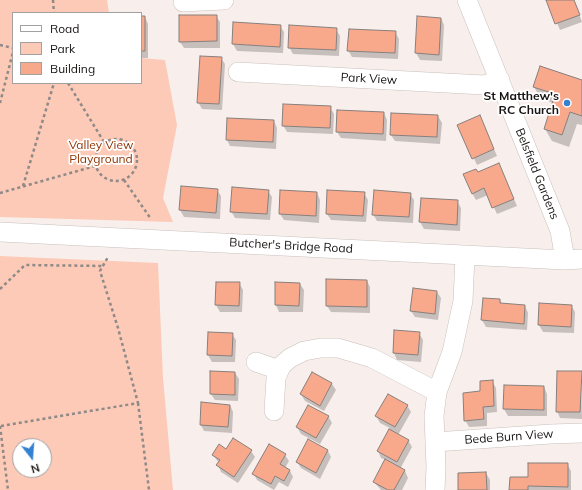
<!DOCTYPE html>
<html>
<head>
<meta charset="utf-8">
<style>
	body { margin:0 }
	#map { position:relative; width:582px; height:490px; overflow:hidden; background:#f8efec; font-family:Mulish,sans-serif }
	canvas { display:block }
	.legend { position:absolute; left:12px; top:12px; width:130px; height:72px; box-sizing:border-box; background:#fff; border:1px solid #a2a1a0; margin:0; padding:5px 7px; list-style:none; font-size:12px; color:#161312 }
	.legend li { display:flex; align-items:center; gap:8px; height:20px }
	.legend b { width:20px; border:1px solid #a2a1a0 }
	.north { position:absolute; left:12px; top:438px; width:40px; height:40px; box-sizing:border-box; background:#fff; border:1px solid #a2a1a0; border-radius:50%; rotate:163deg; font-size:11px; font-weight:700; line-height:16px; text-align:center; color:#161312 }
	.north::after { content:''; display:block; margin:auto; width:14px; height:18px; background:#3381d1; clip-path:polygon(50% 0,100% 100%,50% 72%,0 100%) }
</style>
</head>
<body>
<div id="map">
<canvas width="582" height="490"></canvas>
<ul class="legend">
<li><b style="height:5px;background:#fff"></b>Road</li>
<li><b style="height:11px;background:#fccab7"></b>Park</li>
<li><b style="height:11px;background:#f9a98b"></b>Building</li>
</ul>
<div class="north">N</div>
</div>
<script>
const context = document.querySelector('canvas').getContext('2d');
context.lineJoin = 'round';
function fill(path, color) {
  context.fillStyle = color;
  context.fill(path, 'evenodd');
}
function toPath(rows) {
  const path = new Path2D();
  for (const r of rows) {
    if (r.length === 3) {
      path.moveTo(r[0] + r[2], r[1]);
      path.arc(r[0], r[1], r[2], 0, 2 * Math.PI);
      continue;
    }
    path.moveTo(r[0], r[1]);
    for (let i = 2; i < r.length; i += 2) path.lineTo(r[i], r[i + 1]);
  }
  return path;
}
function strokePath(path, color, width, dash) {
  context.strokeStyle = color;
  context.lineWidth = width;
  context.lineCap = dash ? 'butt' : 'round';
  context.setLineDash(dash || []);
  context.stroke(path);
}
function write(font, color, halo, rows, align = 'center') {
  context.font = font + ' Mulish,sans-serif';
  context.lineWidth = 3.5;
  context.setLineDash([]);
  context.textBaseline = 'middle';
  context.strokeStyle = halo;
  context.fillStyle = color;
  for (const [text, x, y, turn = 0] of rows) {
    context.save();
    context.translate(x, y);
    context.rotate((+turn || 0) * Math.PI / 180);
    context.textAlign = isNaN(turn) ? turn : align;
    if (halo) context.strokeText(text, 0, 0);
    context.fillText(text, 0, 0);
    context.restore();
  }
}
const green = toPath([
	[0,0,107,0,109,13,13,13,13,83,141,83,141,58,165,60,177,125,163,198,173,222,0,217],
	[0,256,158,263,163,378,173,490,0,490],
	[20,446,44,446,44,470,20,470]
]);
const shadow = toPath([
	[547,0,574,0,582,22,560,30],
	[216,16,220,22,220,48,184,48,180,42],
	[141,17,145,17,148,24,148,58,141,58],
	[441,18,444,25,442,61,420,60,416,53],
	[280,26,284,32,283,53,237,51,233,44],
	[336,29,340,36,339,56,293,54,289,47],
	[395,32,399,39,398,59,352,57,348,50],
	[221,58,225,64,222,110,202,109,198,102],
	[582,81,582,125,577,124,569,147,552,141,545,129,553,103,541,99,534,87],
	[330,107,334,114,333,134,287,132,283,125],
	[384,113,387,120,386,141,341,138,337,132],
	[438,116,442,123,440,144,395,141,391,135],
	[274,121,277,128,276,149,230,146,227,140],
	[483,123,497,156,477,165,459,126],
	[502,171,517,206,497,214,488,195,476,200,472,193,478,173],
	[217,190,221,196,220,219,184,217,180,210],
	[268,191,272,197,270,220,235,218,231,211],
	[317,193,320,200,319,223,284,220,280,214],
	[364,193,368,200,366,222,331,220,327,214],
	[410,194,414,200,413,223,377,221,373,214],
	[457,201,461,208,460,231,424,229,420,222],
	[367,281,370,287,370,313,331,312,327,306],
	[217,283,239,283,243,290,242,312,220,312,216,305],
	[276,283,300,284,304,290,303,312,279,312,276,305],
	[437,292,441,298,438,320,415,317,411,311],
	[500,300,502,304,525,306,528,313,527,330,486,327,482,320],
	[571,305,575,312,574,333,543,332,539,325],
	[209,333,232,334,236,340,235,362,212,362,208,355],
	[419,333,423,340,421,362,397,360,394,353],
	[581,372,582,419,560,418,557,411],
	[235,373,239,379,238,401,215,400,211,394],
	[313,373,332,384,336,390,324,411,305,401,301,394],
	[492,381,496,388,497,412,487,413,487,426,469,427,465,420,481,392],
	[505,386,544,387,547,394,547,416,508,416,504,409],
	[230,405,233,412,232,433,204,431,201,425],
	[407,405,411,412,398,435,408,440,412,447,400,469,405,471,408,478,402,490,381,490,374,482,386,460,381,458,378,451,390,428,380,423,376,416],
	[328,416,332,423,320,444,301,434,297,427],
	[308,441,328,451,331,457,320,479,301,468,297,462],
	[227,450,251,451,255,457,238,483,221,472,218,465,219,463,213,455],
	[285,455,289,461,285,468,290,471,293,477,288,487,279,482,274,490,257,480,254,474],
	[567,464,571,471,571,490,510,490,529,478],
	[486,473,490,480,490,490,459,490]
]);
const building = toPath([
	[546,0,574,0,580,15,555,24,546,0],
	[179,15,217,15,217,41,179,42,179,15],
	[141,16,145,16,145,51,141,51,141,16],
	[417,16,441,18,439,55,415,53,417,16],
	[233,22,281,25,280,47,232,44,233,22],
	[289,25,337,28,336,50,288,48,289,25],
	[349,29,396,31,395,53,347,51,349,29],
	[200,56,222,57,219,104,197,103,200,56],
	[540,66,582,80,582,116,570,112,562,135,544,129,555,94,533,87,540,66],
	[283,104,331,106,330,128,282,126,283,104],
	[337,110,384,112,383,134,336,132,337,110],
	[391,113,438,115,437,137,390,135,391,113],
	[480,115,494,149,472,159,457,125,480,115],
	[227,118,274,120,273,142,226,140,227,118],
	[499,163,514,199,492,208,484,188,472,194,463,174,476,169,478,172,499,163],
	[181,186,218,189,216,213,179,210,181,186],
	[232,187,269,190,267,214,230,212,232,187],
	[280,190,317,192,316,216,279,214,280,190],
	[327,190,365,192,363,216,326,214,327,190],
	[374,190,411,193,409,217,372,215,374,190],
	[421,198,458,200,457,225,419,222,421,198],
	[326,279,367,280,367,307,326,306,326,279],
	[216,282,240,282,239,306,215,305,216,282],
	[275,282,300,283,299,306,275,305,275,282],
	[413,288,437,291,435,314,410,311,413,288],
	[483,298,500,299,500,303,525,305,524,324,481,320,483,298],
	[539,303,572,305,571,327,538,325,539,303],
	[394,330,420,332,418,355,393,353,394,330],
	[208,332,233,333,232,356,207,355,208,332],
	[210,371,235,372,235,395,210,394,210,371],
	[557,371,582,371,580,412,556,412,557,371],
	[312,372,332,383,320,406,300,394,312,372],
	[493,380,494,406,483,407,484,419,464,421,463,393,480,391,480,381,493,380],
	[504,385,544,386,544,410,503,409,504,385],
	[388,394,408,405,395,427,375,416,388,394],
	[201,402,230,405,228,427,200,425,201,402],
	[308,405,329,416,316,438,296,427,308,405],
	[389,429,409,440,397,462,377,451,389,429],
	[233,438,252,450,234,477,216,465,220,460,212,455,219,444,226,449,233,438],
	[308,439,328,450,316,473,296,462,308,439],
	[269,444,286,454,280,464,290,470,284,481,275,476,271,484,252,474,269,444],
	[385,459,405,470,394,490,388,490,373,482,385,459],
	[528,463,568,463,568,487,528,486,528,490,509,490,510,477,528,477,528,463],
	[486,472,487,490,458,490,458,473,486,472]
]);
const path = toPath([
	[53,0,54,13],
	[0,45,13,48],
	[68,83,104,142],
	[0,103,13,52],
	[116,160,21],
	[124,180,151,219],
	[23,186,54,83],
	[0,193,95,166],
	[0,289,25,265,104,266],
	[138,403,149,490],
	[0,426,8,490],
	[1,426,138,403,118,328,100,271,108,257]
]);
const minor = toPath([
	[467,0,560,231,565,260],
	[183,2,224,0],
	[238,72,484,85,500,80],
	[0,232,565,260,582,259],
	[256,362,279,370],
	[274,411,276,378,281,366,290,358,304,351,321,348,338,348,372,358,437,392],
	[435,442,551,434,582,433],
	[435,490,436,467,434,416,437,392,452,352,463,301,465,256]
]);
const markers = [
	[567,103,4,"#3381d1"]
];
const streetNames = [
	["Park View",369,79,3],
	["Belsfield Gardens",537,174,68],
	["Butcher's Bridge Road",291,246,3],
	["Bede Burn View",509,437,-4]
];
const poiNames = [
	["St Matthew's",559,96],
	["RC Church",559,110]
];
const parkNames = [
	["Valley View",101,145],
	["Playground",101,159]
];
fill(green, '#fccab7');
fill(shadow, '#0003');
fill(building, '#f9a98b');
strokePath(building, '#877f7d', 1);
strokePath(minor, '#c8c0bd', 20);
strokePath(path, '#8f8987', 2.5, [3, 3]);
strokePath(minor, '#fff', 19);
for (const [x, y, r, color] of markers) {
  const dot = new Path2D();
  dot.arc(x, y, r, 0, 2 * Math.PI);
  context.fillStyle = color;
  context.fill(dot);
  strokePath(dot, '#fff', 1.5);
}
write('12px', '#161312', '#fff', streetNames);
write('bold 12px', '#161312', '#fff', poiNames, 'right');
write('12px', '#8f3404', '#fff', parkNames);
</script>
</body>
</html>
